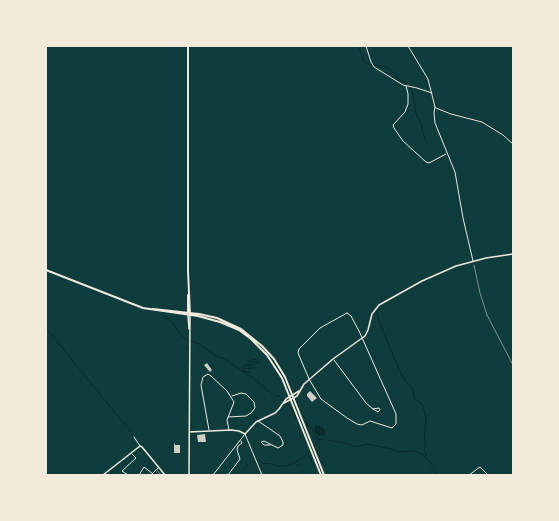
<!DOCTYPE html>
<html>
<head>
<meta charset="utf-8">
<style>
	body { margin:0 }
	#map { position:relative; width:559px; height:521px; overflow:hidden; background:#0f3d3e; font-family:Arial,sans-serif }
	canvas { display:block }
	.frame { position:absolute; inset:0; border:47px solid #f1e9da; pointer-events:none }
</style>
</head>
<body>
<div id="map">
<canvas width="559" height="521"></canvas>
<div class="frame"></div>
</div>
<script>
const context = document.querySelector('canvas').getContext('2d');
context.lineJoin = 'round';
function fill(path, color) {
  context.fillStyle = color;
  context.fill(path, 'evenodd');
}
function toPath(rows) {
  const path = new Path2D();
  for (const r of rows) {
    path.moveTo(r[0], r[1]);
    for (let i = 2; i < r.length; i += 2) path.lineTo(r[i], r[i + 1]);
  }
  return path;
}
function strokePath(path, color, width, dash) {
  context.strokeStyle = color;
  context.lineWidth = width;
  context.lineCap = dash ? 'butt' : 'round';
  context.setLineDash(dash || []);
  context.stroke(path);
}
const water = toPath([
	[317,425,318,426,317,427,319,426,325,429,325,435,319,436,315,433,314,427]
]);
const stream = toPath([
	[360,46,359,48,361,54,365,63,371,65],
	[374,65,384,66,391,70,395,77,408,85],
	[410,87,413,93,416,114,420,121,426,142],
	[432,93,434,99],
	[435,102,438,108],
	[441,110,451,113],
	[453,114,484,122,502,133,513,143],
	[499,133,508,140],
	[377,311,378,318,399,370,405,380,412,387,415,399,422,404,424,410,426,420,425,427,425,434,424,438,426,443,424,449,426,455,425,458],
	[163,316,172,322,181,335,188,340],
	[46,328,131,432],
	[191,341,199,344,218,357,226,359,228,362,249,375,273,394],
	[187,347,187,350],
	[251,359,261,360],
	[248,361,260,363],
	[247,364,256,365],
	[243,365,255,368],
	[242,368,252,369],
	[242,370,251,373],
	[275,396,279,396,283,400],
	[287,403,290,406,296,418],
	[302,416,306,418,307,425,312,428,313,432,318,439,324,440],
	[328,440,349,444,355,447,367,444,391,449,399,452,415,451,425,456,432,465,434,468,433,471,436,473,436,475],
	[305,456,320,440],
	[309,456,315,467],
	[258,459,262,463,272,464,276,466,285,466,296,462,304,457],
	[297,466,302,463],
	[243,470,250,462,253,460]
]);
const building = toPath([
	[207,363,212,370,210,372,204,365],
	[310,391,317,398,312,402,307,396,307,394],
	[205,434,206,442,198,442,197,435],
	[175,443,175,445,180,445,180,453,174,453,174,444]
]);
const path = toPath([
	[474,265,480,293,487,315,513,365]
]);
const service = toPath([
	[157,470,161,475]
]);
const minor = toPath([
	[366,46,371,62,374,67,403,85,417,88,432,93],
	[408,46,428,79,435,107],
	[406,86,408,94,408,104,405,112,393,125,394,128,403,141,426,162,429,163,446,154],
	[435,107,434,113,435,123,455,172,463,218,473,261],
	[436,108,451,114,482,122,503,135,513,144],
	[347,313,351,316,359,331,396,414,396,424,392,428,370,421,362,425,357,424,347,418,321,399,309,379,298,353,299,349,320,328,347,313],
	[334,360,366,403,373,409,378,412,380,410,379,408,373,409],
	[228,417,246,416,251,413,255,408,254,402,246,394,241,393,232,396],
	[258,421,280,436,283,442,283,445,278,448,264,441,261,442,264,445,270,445],
	[209,430,201,385,203,377,208,374,211,376,227,391,234,402,227,420,229,430],
	[134,437,140,446],
	[153,473,158,468],
	[128,475,122,471,136,458,132,454],
	[139,475,144,467,153,474,152,475],
	[213,475,245,434,262,475],
	[228,475,240,459,237,450,238,446,242,443,241,441],
	[469,475,480,467,488,475]
]);
const tertiary = toPath([
	[188,315,189,329],
	[284,403,297,396,304,384,333,359,365,336,368,330,372,314,379,305,422,281,456,266,486,258,513,254],
	[189,432,231,430,239,431,245,434,256,422,275,413,279,409,286,399,299,391],
	[103,475,140,446,142,447,165,475],
	[189,475,190,315]
]);
const secondary = toPath([
	[188,46,188,271,190,315],
	[188,314,188,295]
]);
const primary = toPath([
	[46,270,143,308,198,316,220,322,239,330,251,339,267,355,282,378,321,475],
	[153,309,199,314,217,318,241,329,262,346,274,359,285,377,324,475]
]);
fill(water, '#0a2a2b');
strokePath(stream, '#0a2a2b', 1);
fill(building, '#cfcfc3');
strokePath(path, '#f1e9da', 0.5);
strokePath(service, '#f1e9da', 0.5);
strokePath(minor, '#f1e9da', 1);
strokePath(tertiary, '#f1e9da', 1.5);
strokePath(secondary, '#f1e9da', 2);
strokePath(primary, '#f1e9da', 2);
</script>
</body>
</html>
